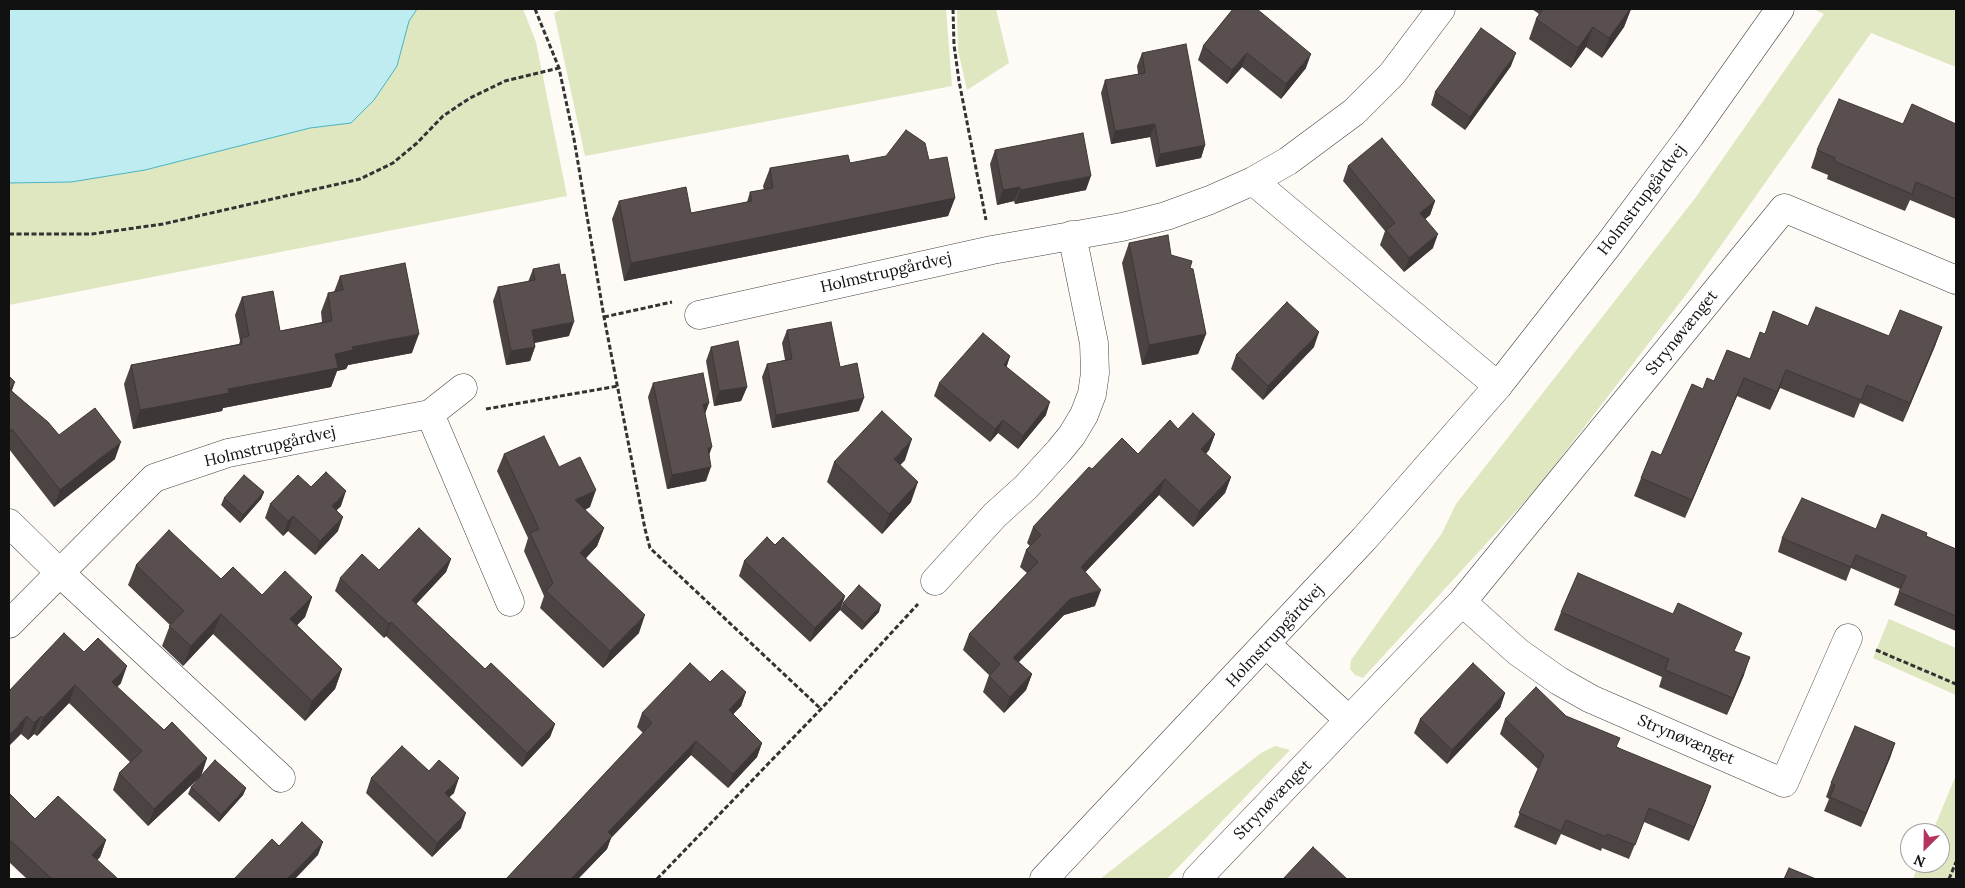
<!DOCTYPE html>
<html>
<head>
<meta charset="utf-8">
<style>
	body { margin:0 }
	#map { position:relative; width:1965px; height:888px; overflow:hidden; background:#fefaf5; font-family:Lora,serif }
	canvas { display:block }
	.frame { position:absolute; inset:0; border:10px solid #111; pointer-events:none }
	.north { position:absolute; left:1900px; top:823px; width:50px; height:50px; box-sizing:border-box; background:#fff; border:1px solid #a0a0a0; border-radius:50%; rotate:203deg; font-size:14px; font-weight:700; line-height:20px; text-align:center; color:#111 }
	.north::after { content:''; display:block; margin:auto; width:18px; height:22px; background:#b5345e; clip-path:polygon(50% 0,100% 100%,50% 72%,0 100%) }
</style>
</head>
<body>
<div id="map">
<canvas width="1965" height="888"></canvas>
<div class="frame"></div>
<div class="north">N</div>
</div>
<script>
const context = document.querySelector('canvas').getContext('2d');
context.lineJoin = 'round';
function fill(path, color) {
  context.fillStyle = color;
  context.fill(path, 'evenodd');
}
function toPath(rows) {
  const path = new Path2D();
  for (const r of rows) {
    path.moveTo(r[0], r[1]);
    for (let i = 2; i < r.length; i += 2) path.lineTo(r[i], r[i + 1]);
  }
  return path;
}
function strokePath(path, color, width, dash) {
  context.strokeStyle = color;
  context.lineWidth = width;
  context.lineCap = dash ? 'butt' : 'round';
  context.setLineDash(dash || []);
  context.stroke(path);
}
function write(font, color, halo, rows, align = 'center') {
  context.font = font + ' Lora,serif';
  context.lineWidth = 5;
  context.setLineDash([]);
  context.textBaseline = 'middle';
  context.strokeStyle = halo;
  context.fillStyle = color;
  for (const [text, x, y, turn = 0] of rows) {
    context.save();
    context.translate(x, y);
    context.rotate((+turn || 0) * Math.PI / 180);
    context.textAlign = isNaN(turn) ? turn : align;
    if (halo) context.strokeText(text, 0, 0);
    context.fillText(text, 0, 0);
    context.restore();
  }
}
const green = toPath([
	[9,9,523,9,536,42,567,196,9,305],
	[564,9,946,9,952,86,585,156,554,13],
	[957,9,996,9,1009,63,967,90,958,50],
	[1813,9,1956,9,1956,67,1871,33,1688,292,1539,486,1363,678,1355,675,1350,669,1351,660,1442,533,1456,504,1696,197,1824,14],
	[1889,619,1956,648,1956,695,1873,658],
	[1275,746,1290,750,1167,879,1100,879,1261,753],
	[1956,775,1956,879,1913,879,1919,863,1940,863,1940,833,1932,833]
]);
const water = toPath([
	[9,9,417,9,409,21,397,66,374,100,351,123,310,128,145,170,71,182,9,183,9,9]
]);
const path = toPath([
	[535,9,559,68,574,139,604,317,645,529,650,548,821,709],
	[953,9,954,45,959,81,986,220],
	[9,234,92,234,163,224,360,179,393,163,417,143,443,116,470,98,505,81,559,68],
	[604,317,672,302],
	[486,409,618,386],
	[1876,650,1956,684],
	[657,879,821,709,918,604],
	[1949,879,1956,862]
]);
const minor = toPath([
	[1253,181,1498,386],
	[699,315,992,250,1122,227,1166,216,1210,200,1253,181,1288,161,1354,112,1392,74,1441,9],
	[430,414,510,602],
	[9,523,59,572,281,778],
	[935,581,995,515,1026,487,1059,451,1072,435,1084,415,1092,394,1095,373,1094,343,1072,235],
	[1462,602,1518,652,1559,681,1591,699,1784,783,1848,638],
	[9,624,154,478,228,453,430,414,463,388],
	[1267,645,1349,720],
	[1197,879,1462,602,1784,208,1956,280]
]);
const tertiary = toPath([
	[1044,879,1364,539,1498,386,1609,244,1690,136,1780,9]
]);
const wall = toPath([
	[1233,9,1306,68,1281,99,1242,67,1227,84,1198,60,1203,46],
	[1532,9,1631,9,1624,27,1602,58,1586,47,1571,68,1529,39,1536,19,1539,14],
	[1142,53,1205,145,1201,158,1156,167,1150,137,1111,144,1101,93,1105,80,1138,74,1137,66],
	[1511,66,1465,130,1431,105,1435,92],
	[1903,124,1956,124,1956,219,1910,200,1905,211,1827,179,1828,175,1811,168,1817,150],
	[995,150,1086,190,1015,204,1014,201,997,205,990,164],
	[929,160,955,198,948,216,624,281,612,219,619,201,691,213,747,202,750,192,764,190,763,186,770,168,850,163],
	[1348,166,1435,201,1430,215,1425,219,1433,248,1404,272,1380,245,1385,231,1343,181],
	[1129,243,1171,255,1190,268,1206,334,1198,354,1142,365,1122,263],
	[533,269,561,275,569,336,535,343,535,347,530,361,506,365,493,301,498,287,528,282],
	[340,276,412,353,348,365,346,369,337,371,331,387,223,408,222,411,133,429,124,384,131,365,239,344,240,341,235,315,242,297,280,331,322,322,321,312,328,293,334,292],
	[1808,326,1889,336,1942,327,1935,346,1903,422,1860,403,1854,418,1780,388,1770,410,1737,396,1685,518,1634,496,1641,478,1661,455,1703,389,1714,381,1750,359,1765,334],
	[787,330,840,367,859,411,772,428,762,377,767,364,785,360,782,343],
	[711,347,747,387,741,401,714,406,706,361],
	[1314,347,1263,400,1231,369,1236,355],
	[1010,356,1006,367,1046,415,1018,449,998,433,990,442,934,396,939,383],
	[9,376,12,391,59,435,115,459,54,507,9,449],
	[653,383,705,414,709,455,706,481,667,489,648,397],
	[1178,429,1215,434,1209,450,1206,454,1231,477,1225,493,1193,527,1159,495,1085,572,1095,606,1064,615,1019,662,1032,674,1026,690,1004,713,983,692,989,675,963,650,969,634,1027,573,1020,567,1026,550,1030,546,1027,543,1033,527,1092,469,1138,454],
	[504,454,559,467,590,507,585,510,604,528,597,546,586,558,639,633,603,668,540,608,544,596,524,551,528,538,497,471],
	[905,460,900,465,911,502,882,534,827,482,834,462],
	[311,487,341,506,336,510,338,531,315,555,288,531,283,536,265,518,270,504],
	[264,492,261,499,240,523,221,505,224,498],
	[1876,529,1926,536,1956,549,1956,631,1894,605,1900,589,1851,568,1846,581,1778,552,1782,538],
	[775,545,845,596,840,610,810,642,739,576,744,561],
	[451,559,446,572,416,604,485,669,555,724,550,737,522,767,386,636,384,638,335,591,340,578,379,570],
	[136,565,221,579,262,595,312,597,305,617,297,625,342,669,335,689,305,721,213,634,183,666,162,646,170,625,128,585],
	[843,603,879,612,862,630,840,610],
	[1561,612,1735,651,1744,675,1727,715,1659,687,1662,677,1554,630],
	[84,652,121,683,117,687,164,730,207,758,201,776,148,826,113,790,119,773,130,762,69,703,37,736,34,734,28,740,21,734,9,691],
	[710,682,746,692,741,706,733,714,762,743,757,757,728,788,691,755,611,838,607,849,578,879,506,879,643,733,637,727,642,713],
	[1505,693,1500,708,1447,764,1414,733,1420,719],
	[1566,716,1706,800,1689,841,1644,822,1629,859,1602,848,1601,851,1561,834,1556,845,1514,827,1538,769,1500,734,1505,719],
	[1895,743,1890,758,1861,827,1824,811,1829,799,1826,797,1831,783],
	[429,771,454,793,449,797,461,828,432,857,366,793,371,778],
	[191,787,246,788,243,795,219,822,188,794],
	[9,793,35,819,106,840,100,857,97,860,118,879,27,879,9,862]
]);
const shadedWall = toPath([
	[1630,9,1631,9,1624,27,1602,58,1609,38],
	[1593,27,1586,47,1571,68,1578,48],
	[1247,53,1242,67,1227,84,1232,70],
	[1516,53,1511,66,1465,130,1470,117],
	[1311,54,1306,68,1281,99,1286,84],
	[1155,124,1150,137,1111,144,1115,131],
	[1205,145,1201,158,1156,167,1160,154],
	[1091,176,1086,190,1015,204,1020,190],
	[1020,187,1014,201,997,205,1003,190],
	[955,198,948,216,624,281,631,263],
	[1435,201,1430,215,1415,228,1420,213],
	[1438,234,1433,248,1404,272,1409,258],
	[574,322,569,336,527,344,532,330],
	[1942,327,1935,346,1903,422,1910,403],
	[1319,332,1314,347,1263,400,1268,386],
	[419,334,412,353,348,365,346,369,337,371,331,387,223,408,222,411,133,429,140,410,228,389,335,354,352,347],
	[1206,334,1198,354,1142,365,1149,345],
	[535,347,530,361,506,365,511,351],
	[1010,356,1006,369,1004,365],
	[1786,370,1780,388,1770,410,1777,392],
	[1744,378,1737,396,1685,518,1692,500],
	[15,382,9,399,9,389],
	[747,387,741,401,714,406,719,391],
	[864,398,859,411,772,428,776,415],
	[1050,402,1046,415,1018,449,1023,436],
	[709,403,704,417,703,404],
	[1003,420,998,433,990,442,995,429],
	[1215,434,1209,450,1195,465,1201,449],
	[912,439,905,460,886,480,894,459],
	[121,442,115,459,54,507,60,490],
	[712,447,707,461,708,448],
	[711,467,706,481,667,489,672,475],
	[1231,477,1225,493,1193,527,1199,511],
	[1165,479,1159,495,1075,583,1081,567],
	[918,482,911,502,882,534,889,514],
	[596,490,590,507,569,517,575,500],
	[346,491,341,506,327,520,332,506],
	[264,492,261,499,240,523,243,515],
	[293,516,288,531,283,536,288,521],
	[343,517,338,531,315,555,320,541],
	[604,528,597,546,574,571,580,553],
	[451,559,446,572,407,614,412,600],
	[1101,590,1095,606,1064,615,1007,674,1013,658,1070,599],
	[845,596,840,610,810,642,815,628],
	[312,597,305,617,283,640,290,619],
	[881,605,879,612,862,630,865,623],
	[221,614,213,634,183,666,191,646],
	[645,615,639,633,603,668,610,651],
	[391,622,386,636,384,638,389,624],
	[1750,657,1744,675,1727,715,1733,698],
	[127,666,121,683,106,699,112,682],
	[342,669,335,689,305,721,312,701],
	[1032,674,1026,690,1004,713,1010,697],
	[75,685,69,703,37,736,43,718],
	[746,692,741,706,724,724,729,710],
	[1505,693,1500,708,1447,764,1452,750],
	[27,716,21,734,9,746,9,735],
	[41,716,34,734,28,740,34,723],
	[555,724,550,737,522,767,527,753],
	[696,741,691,755,611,838,607,849,578,879,571,879,608,832],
	[762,743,757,757,728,788,733,774],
	[1895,743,1890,758,1861,827,1866,813],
	[207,758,201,776,148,826,154,809],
	[459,778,454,793,439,807,445,793],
	[1711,786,1706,800,1689,841,1694,827],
	[246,788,243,795,219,822,221,815],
	[466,813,461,828,432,857,437,843],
	[106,840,100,857,85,873,92,855],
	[323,842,318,855,295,879,287,879]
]);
const building = toPath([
	[1233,9,1257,9,1311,54,1286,84,1247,53,1232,70,1203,46,1233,9],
	[1543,9,1630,9,1609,38,1593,27,1578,48,1536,19,1543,9],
	[1481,28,1516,53,1470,117,1435,92,1481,28],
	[1186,44,1205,145,1160,154,1155,124,1115,131,1105,80,1145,73,1142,53,1186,44],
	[1839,99,1903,124,1912,104,1956,124,1956,199,1916,182,1912,194,1834,161,1835,158,1817,150,1839,99],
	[906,130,925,143,929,160,947,157,955,198,631,263,619,201,686,187,691,213,752,201,750,192,773,188,770,168,848,155,850,163,886,156,906,130],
	[1083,133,1091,176,1020,190,1020,187,1003,190,995,150,1083,133],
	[1382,138,1435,201,1420,213,1438,234,1409,258,1386,230,1395,223,1348,166,1382,138],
	[1168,235,1171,255,1192,261,1190,268,1193,269,1206,334,1149,345,1129,243,1168,235],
	[405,263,419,334,352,347,353,350,335,354,338,368,228,389,229,393,140,410,131,365,242,344,241,338,249,336,242,297,273,291,280,331,332,321,328,293,343,290,340,276,405,263],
	[559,264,561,275,565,274,574,322,532,330,535,347,511,351,498,287,535,280,533,269,559,264],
	[1287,302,1319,332,1268,386,1236,355,1287,302],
	[1816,307,1889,336,1900,310,1942,327,1910,403,1867,385,1861,400,1786,370,1777,392,1744,378,1692,500,1641,478,1652,451,1661,455,1692,384,1703,389,1707,378,1714,381,1727,350,1750,359,1760,332,1765,334,1773,311,1808,326,1816,307],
	[831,322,840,367,857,363,864,398,776,415,767,364,792,359,787,330,831,322],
	[983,333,1010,356,1004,365,1050,402,1023,436,1003,420,995,429,939,383,983,333],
	[738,341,747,387,719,391,711,347,738,341],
	[703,373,709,403,703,404,712,447,708,448,711,467,672,475,653,383,703,373],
	[9,376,15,382,9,389,48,422,59,435,95,408,121,442,60,490,12,429,9,433,9,376],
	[882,411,912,439,894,459,918,482,889,514,834,462,882,411],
	[1193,413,1215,434,1201,449,1231,477,1199,511,1165,479,1081,567,1101,590,1070,599,1013,658,1032,674,1010,697,989,676,1000,664,969,634,1038,562,1026,550,1041,535,1033,527,1089,467,1092,469,1122,438,1138,454,1170,420,1178,429,1193,413],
	[544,436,559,467,580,457,596,490,575,500,604,528,580,553,645,615,610,651,546,591,553,583,530,533,539,529,504,454,544,436],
	[326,472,346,491,332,506,343,517,320,541,293,516,288,521,270,504,298,475,311,487,326,472],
	[244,475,264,492,243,515,224,498,244,475],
	[1802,498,1876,529,1882,514,1927,533,1926,536,1956,549,1956,616,1899,592,1906,576,1856,555,1851,567,1782,538,1802,498],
	[419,528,451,559,412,600,485,669,491,663,555,724,527,753,391,622,389,624,340,578,362,554,379,570,419,528],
	[169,530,221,579,233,567,262,595,285,571,312,597,290,619,342,669,312,701,221,614,191,646,169,626,184,611,136,565,169,530],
	[767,537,775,545,783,537,845,596,815,628,744,561,767,537],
	[1578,573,1673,614,1678,603,1742,633,1734,651,1750,657,1733,698,1665,670,1669,659,1561,612,1578,573],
	[859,585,881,605,865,623,843,603,859,585],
	[64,633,84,652,98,638,127,666,112,682,164,730,172,722,207,758,154,809,119,773,142,751,75,685,43,718,41,716,34,723,27,716,9,735,9,691,64,633],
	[690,663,710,682,722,670,746,692,729,710,762,743,733,774,696,741,608,832,612,836,571,879,572,879,506,879,652,723,642,713,690,663],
	[1473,663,1505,693,1452,750,1420,719,1473,663],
	[1536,687,1566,716,1620,738,1616,747,1711,786,1694,827,1649,808,1635,845,1607,834,1606,837,1566,820,1561,831,1519,813,1544,755,1505,719,1536,687],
	[1855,726,1895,743,1866,813,1830,797,1835,785,1831,783,1855,726],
	[402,746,429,771,439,760,459,778,445,793,466,813,437,843,371,778,402,746],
	[215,760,246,788,221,815,191,787,215,760],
	[9,793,35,819,58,796,106,840,92,855,118,879,52,879,11,841,9,843,9,793],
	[302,822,323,842,287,879,234,879,272,839,279,846,302,822],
	[1313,847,1347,879,1283,879,1313,847],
	[1789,868,1816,879,1784,879,1789,868]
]);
const streetNames = [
	["Holmstrupgårdvej",1642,200,-53],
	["Holmstrupgårdvej",886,273,-13],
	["Strynøvænget",1682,333,-51],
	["Holmstrupgårdvej",270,447,-13],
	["Holmstrupgårdvej",1275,636,-47],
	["Strynøvænget",1686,740,23],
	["Strynøvænget",1273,800,-46]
];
fill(green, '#dfe7c1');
fill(water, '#beecf1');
strokePath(water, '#4bb4c2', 1);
strokePath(minor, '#444', 29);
strokePath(tertiary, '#444', 29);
strokePath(path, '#333', 3, [5, 2.5]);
strokePath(minor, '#fff', 28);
strokePath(tertiary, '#fff', 28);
fill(wall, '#4c4443');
fill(shadedWall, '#3e3737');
fill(building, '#584f4e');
strokePath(building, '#3e3737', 1);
write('16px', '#111', '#fff', streetNames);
</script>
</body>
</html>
